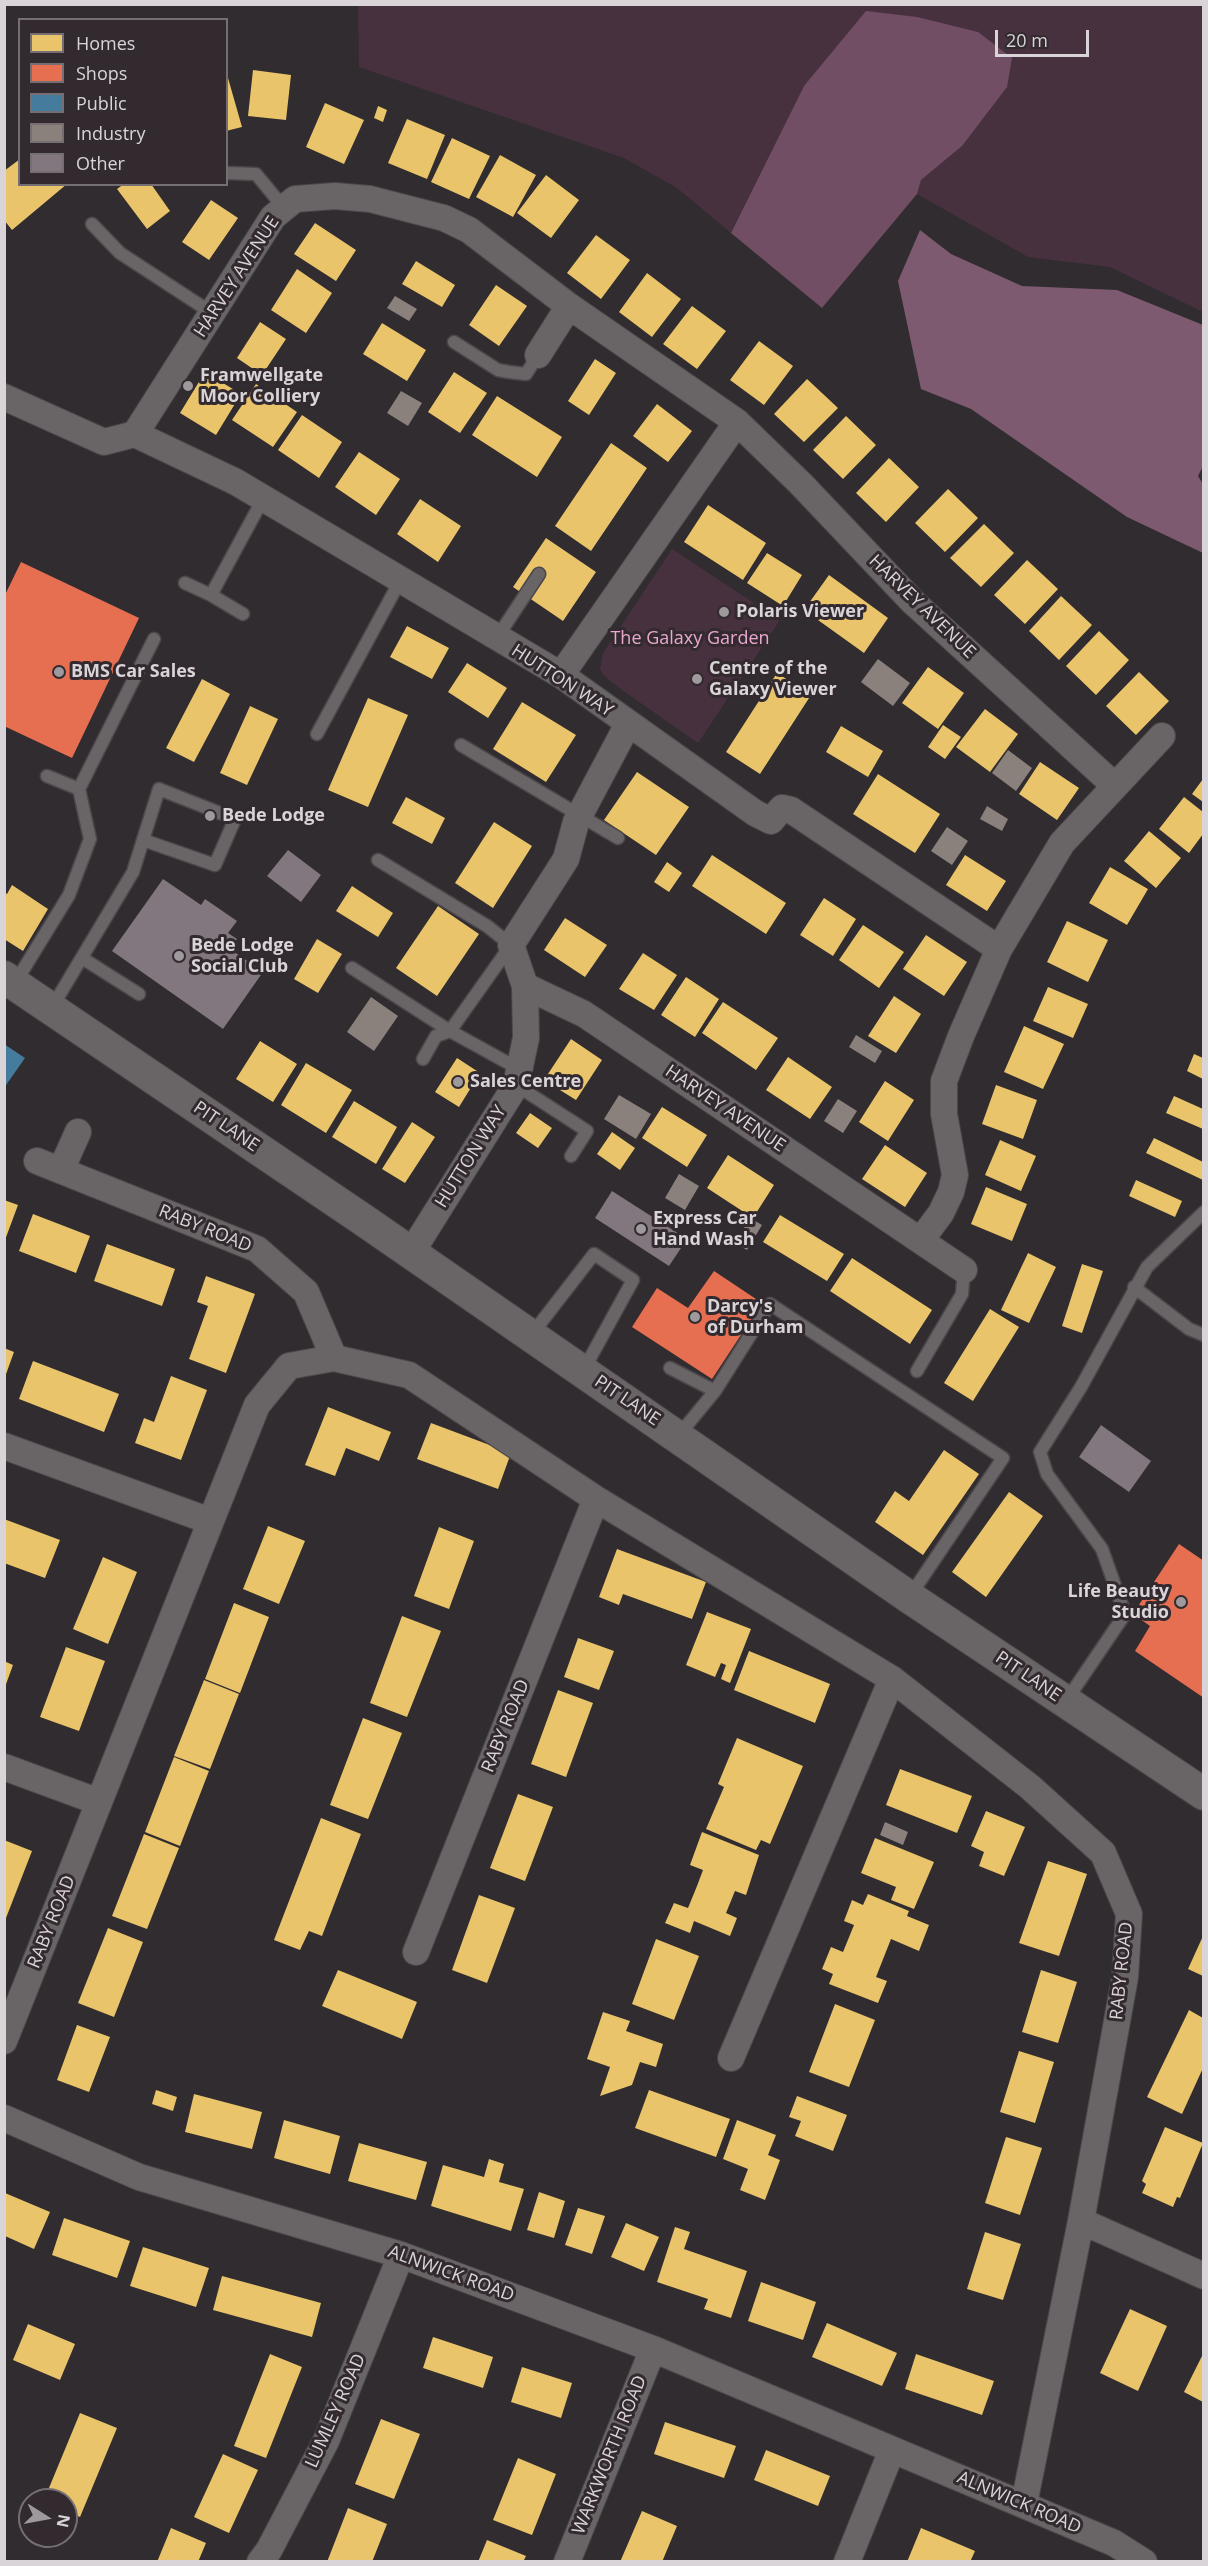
<!DOCTYPE html>
<html>
<head>
<meta charset="utf-8">
<style>
	body { margin:0 }
	#map { position:relative; width:1208px; height:2566px; overflow:hidden; background:#312c2f; font-family:"Open Sans",sans-serif }
	canvas { display:block }
	.frame { position:absolute; inset:0; border:6px solid #d9d4d7; pointer-events:none }
	.legend { position:absolute; left:18px; top:18px; width:210px; height:168px; box-sizing:border-box; background:#332a2f; border:2px solid #756e72; margin:0; padding:8px 10px; list-style:none; font-size:18px; color:#d9d4d7 }
	.legend li { display:flex; align-items:center; gap:12px; height:30px }
	.legend b { width:30px; border:2px solid #756e72 }
	.north { position:absolute; left:18px; top:2488px; width:60px; height:60px; box-sizing:border-box; background:#332a2f; border:2px solid #756e72; border-radius:50%; rotate:101deg; font-size:16px; font-weight:700; line-height:24px; text-align:center; color:#d9d4d7 }
	.north::after { content:''; display:block; margin:auto; width:21px; height:27px; background:#9e999c; clip-path:polygon(50% 0,100% 100%,50% 72%,0 100%) }
	.scale { position:absolute; left:995px; top:30px; width:94px; height:27px; box-sizing:border-box; border:3px solid #d9d4d7; border-top:0; padding-left:8px; font-size:18px; line-height:21px; white-space:nowrap; color:#d9d4d7; -webkit-text-stroke:4px #332a2f; paint-order:stroke }
</style>
</head>
<body>
<div id="map">
<canvas width="1208" height="2566"></canvas>
<div class="frame"></div>
<ul class="legend">
<li><b style="height:16px;background:#e9c46a"></b>Homes</li>
<li><b style="height:16px;background:#e76f51"></b>Shops</li>
<li><b style="height:16px;background:#457b9d"></b>Public</li>
<li><b style="height:16px;background:#8a817c"></b>Industry</li>
<li><b style="height:16px;background:#82777e"></b>Other</li>
</ul>
<div class="north">N</div>
<div class="scale">20 m</div>
</div>
<script>
const context = document.querySelector('canvas').getContext('2d');
context.lineJoin = 'round';
function fill(path, color) {
  context.fillStyle = color;
  context.fill(path, 'evenodd');
}
function toPath(rows) {
  const path = new Path2D();
  for (const r of rows) {
    path.moveTo(r[0], r[1]);
    for (let i = 2; i < r.length; i += 2) path.lineTo(r[i], r[i + 1]);
  }
  return path;
}
function strokePath(path, color, width, dash) {
  context.strokeStyle = color;
  context.lineWidth = width;
  context.lineCap = dash ? 'butt' : 'round';
  context.setLineDash(dash || []);
  context.stroke(path);
}
function write(font, color, halo, rows, align = 'center') {
  context.font = font + ' "Open Sans",sans-serif';
  context.lineWidth = 6;
  context.setLineDash([]);
  context.textBaseline = 'middle';
  context.strokeStyle = halo;
  context.fillStyle = color;
  for (const [text, x, y, turn = 0] of rows) {
    context.save();
    context.translate(x, y);
    context.rotate((+turn || 0) * Math.PI / 180);
    context.textAlign = isNaN(turn) ? turn : align;
    if (halo) context.strokeText(text, 0, 0);
    context.fillText(text, 0, 0);
    context.restore();
  }
}
const green = toPath([
	[358,5,1203,5,1203,312,1110,267,1028,257,917,194,921,180,962,146,804,86,731,233,677,188,624,158,359,67],
	[672,549,780,620,698,743,622,690,604,676,600,669,603,653]
]);
const forest = toPath([
	[866,11,917,17,978,32,1012,58,1007,87,962,146,921,180,917,194,822,308,731,233,804,86]
]);
const water = toPath([
	[920,230,951,254,1022,286,1117,290,1203,325,1204,464,1198,476,1203,484,1203,553,1127,517,971,409,921,389,898,281]
]);
const homes = toPath([
	[253,70,291,75,286,120,248,116],
	[228,78,242,127,226,131,226,79],
	[325,103,364,120,344,164,306,147],
	[378,106,387,110,383,122,374,118],
	[407,119,445,135,427,179,388,163],
	[452,138,490,156,469,199,431,182],
	[500,155,536,175,513,217,476,197],
	[20,159,20,184,67,184,12,230,4,220,4,171],
	[546,175,579,200,551,238,517,213],
	[124,184,151,184,170,211,147,229,117,189],
	[211,200,238,218,209,260,182,242],
	[315,223,356,250,336,281,294,254],
	[596,235,630,260,601,299,567,273],
	[416,261,455,285,442,307,402,284],
	[297,269,332,293,306,333,271,310],
	[647,273,681,299,652,337,619,312],
	[496,285,527,306,499,346,469,325],
	[692,306,726,331,697,369,663,344],
	[260,322,286,339,262,375,237,358],
	[382,323,426,350,407,381,363,354],
	[759,341,793,366,764,405,730,380],
	[595,359,616,373,589,415,568,401],
	[205,372,241,394,216,435,180,413],
	[454,372,487,393,460,433,428,412],
	[807,379,838,408,804,442,774,414],
	[256,384,297,412,273,447,232,420],
	[497,396,562,437,537,477,472,435],
	[657,404,692,431,668,462,633,436],
	[302,415,342,442,319,478,278,450],
	[846,416,876,445,843,479,813,450],
	[611,443,647,468,591,551,555,526],
	[359,452,400,479,376,515,335,487],
	[889,458,919,487,886,522,856,493],
	[948,489,978,518,945,552,915,523],
	[420,499,461,526,438,562,397,534],
	[708,505,766,543,743,580,684,542],
	[984,524,1014,553,981,587,950,558],
	[546,538,596,572,563,621,513,587],
	[767,553,802,575,783,606,747,583],
	[1027,560,1058,589,1025,624,994,595],
	[829,575,888,618,864,653,804,610],
	[1061,596,1092,625,1059,660,1029,631],
	[407,626,449,648,432,679,390,657],
	[1099,631,1129,660,1096,695,1066,666],
	[467,663,507,688,488,718,448,692],
	[928,667,964,693,938,729,902,703],
	[1139,672,1169,701,1136,735,1106,706],
	[777,673,811,695,760,774,726,752],
	[202,679,230,694,194,762,166,748],
	[368,698,408,715,368,807,328,790],
	[522,702,576,735,546,782,493,749],
	[250,706,278,719,247,785,220,773],
	[985,709,1018,734,990,772,956,747],
	[943,725,961,737,945,759,928,747],
	[841,726,883,751,868,777,826,752],
	[1040,762,1079,788,1057,820,1019,794],
	[637,772,689,807,656,855,604,820],
	[878,774,940,814,915,853,853,814],
	[1203,779,1203,802,1192,794],
	[406,797,445,818,432,844,392,823],
	[1184,797,1203,812,1203,834,1189,853,1159,829],
	[494,822,532,846,493,908,455,883],
	[1149,831,1181,858,1156,888,1124,861],
	[712,855,786,903,766,934,692,886],
	[965,855,1006,881,987,911,946,885],
	[667,862,682,873,669,892,654,882],
	[1110,867,1148,889,1127,925,1089,903],
	[12,885,48,909,23,951,4,939,4,892,7,894],
	[352,886,393,913,378,937,336,911],
	[824,898,856,919,833,956,800,935],
	[438,906,479,934,437,996,396,968],
	[565,918,607,945,585,977,544,950],
	[1067,921,1108,940,1088,982,1047,962],
	[863,925,904,952,879,988,839,960],
	[926,935,967,962,944,996,903,969],
	[317,939,342,954,318,993,294,979],
	[643,953,677,975,654,1010,619,989],
	[686,977,719,999,695,1037,661,1015],
	[1048,987,1088,1004,1073,1038,1033,1021],
	[894,996,921,1014,896,1053,868,1036],
	[723,1002,778,1038,756,1070,702,1033],
	[1024,1026,1064,1044,1043,1089,1004,1072],
	[571,1039,602,1060,576,1100,544,1080],
	[260,1041,297,1064,273,1102,236,1079],
	[1194,1054,1203,1058,1203,1079,1187,1071],
	[788,1057,832,1087,810,1119,766,1090],
	[457,1058,480,1073,459,1107,435,1092],
	[306,1063,352,1090,326,1133,281,1105],
	[885,1081,914,1100,888,1141,859,1122],
	[996,1085,1037,1100,1023,1139,982,1124],
	[1174,1096,1203,1109,1203,1129,1166,1113],
	[354,1101,397,1127,376,1164,332,1137],
	[662,1107,707,1135,687,1167,642,1138],
	[530,1113,552,1128,538,1148,516,1133],
	[412,1122,435,1137,405,1183,382,1169],
	[612,1132,635,1148,620,1170,597,1154],
	[1154,1138,1203,1162,1203,1180,1146,1153],
	[1000,1140,1036,1156,1021,1191,985,1175],
	[885,1145,927,1173,905,1207,862,1179],
	[728,1155,774,1185,753,1218,707,1188],
	[1136,1180,1182,1201,1175,1217,1129,1196],
	[986,1187,1027,1204,1012,1241,971,1224],
	[4,1200,18,1205,5,1240,4,1240],
	[33,1214,90,1236,76,1273,19,1251],
	[780,1215,844,1254,827,1281,763,1242],
	[107,1244,175,1269,162,1306,94,1281],
	[1028,1253,1056,1267,1029,1323,1001,1310],
	[852,1258,932,1310,910,1344,830,1291],
	[1082,1264,1103,1271,1082,1333,1062,1326],
	[206,1276,255,1294,226,1373,189,1359,208,1306,197,1302],
	[990,1309,1019,1327,973,1401,944,1383],
	[4,1348,14,1352,5,1377,4,1377],
	[33,1361,119,1394,104,1432,19,1399],
	[171,1376,207,1390,181,1460,135,1443,144,1418,154,1422],
	[328,1407,391,1432,379,1461,346,1448,335,1476,305,1465],
	[431,1423,511,1453,498,1489,417,1459],
	[944,1450,979,1474,923,1555,875,1522,895,1491,909,1501],
	[1009,1492,1043,1516,986,1597,952,1572],
	[4,1519,60,1540,45,1578,4,1563],
	[268,1526,305,1541,279,1604,243,1589],
	[439,1527,474,1541,449,1609,414,1596],
	[617,1549,706,1582,692,1619,623,1594,619,1605,599,1597],
	[103,1557,137,1572,108,1644,73,1629],
	[234,1603,269,1617,240,1693,205,1679],
	[707,1612,751,1629,730,1683,721,1679,726,1665,721,1663,715,1677,686,1665],
	[402,1616,441,1631,407,1717,370,1703],
	[578,1638,614,1651,599,1690,564,1677],
	[66,1647,105,1661,79,1731,40,1717],
	[749,1651,830,1684,815,1723,734,1690],
	[4,1661,13,1665,5,1687,4,1687],
	[204,1680,239,1694,210,1769,174,1756],
	[558,1690,593,1703,566,1777,531,1764],
	[363,1718,402,1733,368,1819,330,1805],
	[737,1738,803,1766,770,1844,761,1840,756,1850,706,1829,724,1787,718,1784],
	[174,1757,209,1771,180,1846,145,1832],
	[900,1769,972,1796,957,1833,886,1805],
	[518,1794,553,1807,525,1881,490,1868],
	[986,1811,1025,1827,1004,1876,979,1866,984,1852,971,1846],
	[321,1818,361,1834,322,1936,309,1931,300,1950,274,1940],
	[702,1832,759,1855,746,1895,735,1891,726,1913,737,1918,730,1936,694,1921,690,1933,665,1923,674,1903,688,1908,697,1886,703,1870,690,1865],
	[144,1834,179,1848,147,1929,112,1916],
	[875,1838,934,1862,914,1909,891,1900,896,1887,861,1873],
	[4,1840,32,1851,6,1918,4,1917],
	[1048,1861,1087,1874,1059,1956,1019,1943],
	[868,1894,909,1911,907,1916,929,1925,919,1951,891,1939,876,1977,887,1981,878,2003,829,1984,833,1974,822,1969,831,1947,843,1952,854,1925,844,1921,852,1900,863,1905],
	[479,1895,515,1908,487,1983,452,1970],
	[108,1928,143,1942,114,2017,78,2003],
	[1203,1936,1203,1976,1188,1969],
	[656,1939,699,1956,674,2020,632,2004],
	[338,1970,417,2002,402,2039,322,2006],
	[1041,1970,1077,1982,1058,2043,1022,2032],
	[835,2004,875,2020,849,2087,809,2072],
	[1189,2010,1203,2018,1203,2068,1182,2114,1147,2097],
	[603,2012,630,2021,626,2031,663,2044,656,2067,640,2062,632,2085,600,2096,610,2067,587,2059],
	[77,2025,110,2037,89,2092,57,2080],
	[1019,2051,1054,2062,1035,2123,1000,2112],
	[156,2090,177,2097,173,2111,152,2104],
	[649,2090,730,2119,716,2157,635,2128],
	[194,2094,262,2112,252,2149,185,2132],
	[797,2096,847,2115,833,2151,795,2136,801,2121,789,2117],
	[284,2120,340,2136,330,2174,274,2158],
	[737,2120,776,2135,768,2155,780,2160,765,2200,740,2190,748,2169,723,2159],
	[1165,2127,1203,2143,1180,2198,1177,2197,1173,2207,1142,2193,1146,2184,1142,2181],
	[1006,2137,1042,2148,1020,2215,985,2203],
	[359,2143,427,2162,416,2200,348,2181],
	[489,2159,504,2164,499,2182,524,2189,511,2231,431,2206,443,2165,484,2177],
	[539,2192,565,2201,554,2238,527,2230],
	[5,2193,50,2212,34,2249,5,2236],
	[578,2208,605,2216,592,2254,565,2245],
	[64,2218,130,2241,117,2278,52,2255],
	[626,2223,659,2237,644,2271,611,2257],
	[675,2227,690,2232,684,2249,747,2271,731,2318,704,2309,708,2299,657,2282],
	[985,2232,1021,2244,1003,2300,967,2289],
	[143,2247,209,2268,196,2307,130,2286],
	[222,2276,321,2303,312,2337,213,2310],
	[761,2282,816,2302,803,2340,748,2321],
	[1130,2309,1167,2326,1138,2391,1100,2373],
	[827,2323,897,2353,882,2386,812,2357],
	[28,2324,75,2344,60,2380,13,2360],
	[433,2337,493,2357,483,2388,423,2368],
	[270,2354,302,2367,266,2458,234,2446],
	[916,2354,994,2381,982,2415,905,2389],
	[1203,2354,1203,2402,1184,2392],
	[522,2367,572,2383,561,2418,511,2402],
	[80,2413,117,2428,80,2517,66,2511,66,2500,44,2500],
	[381,2419,420,2434,394,2499,355,2484],
	[665,2422,736,2446,724,2478,654,2454],
	[766,2450,830,2476,818,2506,754,2480],
	[223,2454,258,2470,229,2533,194,2517],
	[518,2458,556,2474,532,2535,493,2520],
	[348,2508,387,2524,372,2562,327,2562],
	[642,2511,677,2526,662,2562,620,2562],
	[171,2528,206,2543,198,2562,157,2562],
	[921,2528,975,2551,970,2562,907,2562],
	[487,2540,526,2556,523,2562,478,2562]
]);
const shops = toPath([
	[21,562,139,618,72,758,4,726,4,597],
	[714,1271,762,1303,712,1379,632,1327,657,1288,688,1308],
	[1179,1544,1204,1561,1204,1698,1135,1651,1150,1626,1133,1614]
]);
const public = toPath([
	[4,1044,25,1058,4,1088]
]);
const industry = toPath([
	[395,296,417,309,409,321,387,308],
	[401,391,422,403,408,426,387,413],
	[878,659,910,683,893,706,861,682],
	[1008,750,1032,768,1016,791,992,773],
	[987,806,1008,819,1002,831,980,819],
	[947,827,968,841,952,865,931,851],
	[371,997,398,1016,374,1051,347,1032],
	[856,1035,882,1051,875,1063,849,1047],
	[619,1095,651,1114,636,1139,604,1119],
	[838,1099,857,1111,843,1133,824,1121],
	[679,1174,699,1186,685,1210,665,1198],
	[750,1218,762,1225,747,1250,735,1243],
	[885,1822,908,1832,903,1845,880,1835]
]);
const building = toPath([
	[288,850,321,875,301,902,267,876],
	[163,879,201,905,205,899,237,921,228,933,237,939,230,949,263,972,223,1029,112,951],
	[612,1191,687,1239,669,1266,595,1218],
	[1101,1425,1151,1461,1129,1492,1079,1457]
]);
const service = toPath([
	[226,173,256,174,284,208],
	[92,224,120,253,212,313],
	[454,342,498,370,509,372,526,374,538,355],
	[185,583,211,595],
	[243,614,211,595,263,499],
	[496,639,539,574],
	[317,734,400,581],
	[461,745,618,838],
	[79,789,154,639],
	[378,860,487,926,511,945,450,1031,436,1036,423,1059],
	[82,958,139,994],
	[352,968,450,1031,519,1069],
	[15,983,69,895,90,839,79,789,47,776],
	[51,1009,133,872,143,840,159,789,235,819,215,865,143,840],
	[516,1085,587,1131,571,1156],
	[1134,1287,1189,1329,1204,1335],
	[532,1334,594,1254,633,1280,583,1371],
	[670,1368,715,1391],
	[917,1371,962,1294,964,1270],
	[678,1436,715,1391,770,1304,1003,1458,910,1596],
	[1066,1701,1125,1614,1102,1549,1047,1474,1040,1452,1081,1387,1147,1267,1204,1212]
]);
const minor = toPath([
	[538,355,569,306],
	[4,397,104,442,135,434,236,482,561,675,755,813,771,821,782,808,791,810,999,949],
	[135,434,273,217,295,199,335,196,370,199,444,218,469,230,569,306,737,422,801,484,913,602,1114,785],
	[561,675,737,422],
	[525,986,584,1014,964,1270],
	[37,1161,257,1249,306,1292,334,1358],
	[61,1170,78,1132],
	[921,1240,941,1213,951,1192,955,1175,944,1114,944,1081,961,1036,999,949,1062,843,1162,736],
	[411,1253,516,1085,526,1038,525,986,511,945,566,859,576,822,628,724],
	[4,1446,210,1521],
	[4,1767,99,1802],
	[416,1952,596,1499],
	[4,2041,257,1405,289,1366,334,1358,409,1375,596,1499,892,1679,1030,1787,1103,1853,1129,1914,1125,1977,1081,2221,1024,2504],
	[731,2058,892,1679],
	[4,2118,139,2177,401,2255,653,2349,1114,2543,1144,2562],
	[1081,2221,1204,2276],
	[260,2562,269,2550,326,2441,401,2255],
	[567,2562,653,2349],
	[847,2562,892,2450]
]);
const tertiary = toPath([
	[4,977,362,1219,909,1597,1204,1794]
]);
const markers = [
	[188,386,6,"#9e999c"],
	[724,612,6,"#9e999c"],
	[59,672,6,"#9e999c"],
	[697,679,6,"#9e999c"],
	[210,816,6,"#9e999c"],
	[179,956,6,"#9e999c"],
	[458,1082,6,"#9e999c"],
	[641,1229,6,"#9e999c"],
	[695,1317,6,"#9e999c"],
	[1181,1602,6,"#9e999c"]
];
const streetNames = [
	["HARVEY AVENUE",237,277,-57],
	["HARVEY AVENUE",922,607,44],
	["HUTTON WAY",562,681,33],
	["HARVEY AVENUE",725,1109,34],
	["PIT LANE",226,1127,34],
	["HUTTON WAY",471,1157,-58],
	["RABY ROAD",205,1229,22],
	["PIT LANE",627,1401,34],
	["PIT LANE",1028,1677,34],
	["RABY ROAD",506,1726,-68],
	["RABY ROAD",52,1922,-68],
	["RABY ROAD",1122,1971,-84],
	["ALNWICK ROAD",451,2274,20],
	["LUMLEY ROAD",336,2411,-66],
	["WARKWORTH ROAD",610,2455,-68],
	["ALNWICK ROAD",1019,2503,23]
];
const poiNames = [
	["Framwellgate",200,376],
	["Moor Colliery",200,397],
	["Polaris Viewer",736,612],
	["Centre of the",709,669],
	["Galaxy Viewer",709,690],
	["BMS Car Sales",71,672],
	["Bede Lodge",222,816],
	["Bede Lodge",191,946],
	["Social Club",191,967],
	["Sales Centre",470,1082],
	["Express Car",653,1219],
	["Hand Wash",653,1240],
	["Darcy's",707,1307],
	["of Durham",707,1328],
	["Life Beauty",1169,1592,"right"],
	["Studio",1169,1613,"right"]
];
const parkNames = [
	["The Galaxy Garden",690,639]
];
fill(green, '#47313f');
fill(forest, '#714e64');
fill(water, '#7e5a71');
fill(homes, '#e9c46a');
fill(shops, '#e76f51');
fill(public, '#457b9d');
fill(industry, '#8a817c');
fill(building, '#82777e');
strokePath(service, '#4b474a', 15);
strokePath(minor, '#4b474a', 28);
strokePath(tertiary, '#4b474a', 34);
strokePath(service, '#696567', 12);
strokePath(minor, '#696567', 26);
strokePath(tertiary, '#696567', 32);
for (const [x, y, r, color] of markers) {
  const dot = new Path2D();
  dot.arc(x, y, r, 0, 2 * Math.PI);
  context.fillStyle = color;
  context.fill(dot);
  strokePath(dot, '#332a2f', 2);
}
write('18px', '#d9d4d7', '#332a2f', streetNames);
write('bold 18px', '#d9d4d7', '#332a2f', poiNames, 'left');
write('18px', '#e9a7d0', '#332a2f', parkNames);
</script>
</body>
</html>
